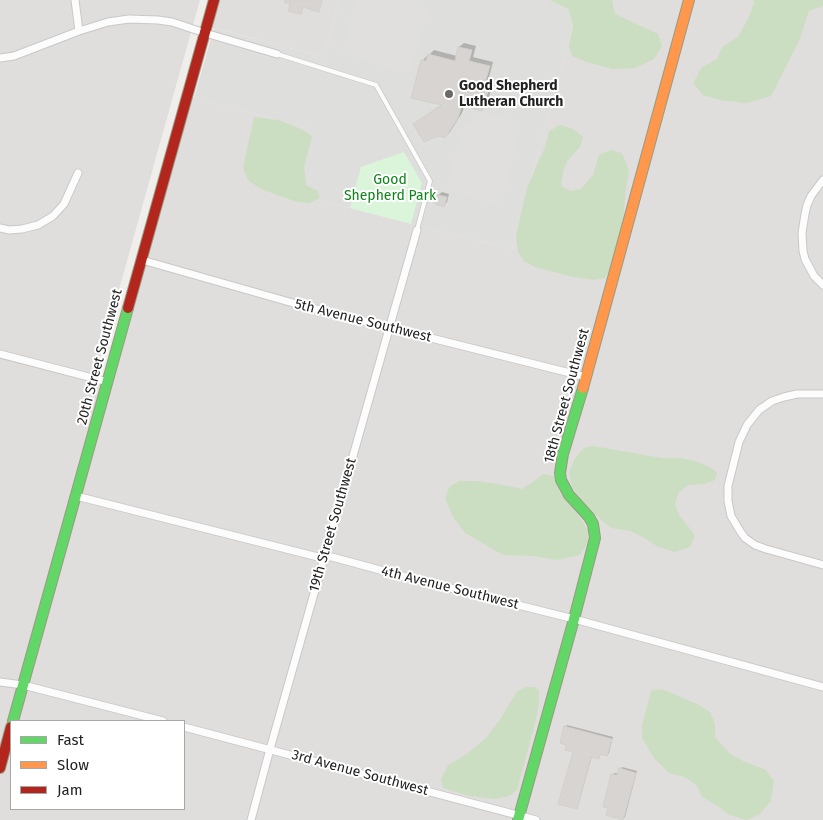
<!DOCTYPE html>
<html>
<head>
<meta charset="utf-8">
<style>
	body { margin:0 }
	#map { position:relative; width:823px; height:820px; overflow:hidden; background:#f0eeeb; font-family:"Fira Sans",sans-serif }
	canvas { display:block }
	.legend { position:absolute; left:10px; top:720px; width:175px; height:90px; box-sizing:border-box; background:#fff; border:1px solid #a7a7a7; margin:0; padding:6px 9px; list-style:none; font-size:15px; color:#222 }
	.legend li { display:flex; align-items:center; gap:10px; height:25px }
	.legend b { width:25px; border:1px solid #a7a7a7 }
</style>
</head>
<body>
<div id="map">
<canvas width="823" height="820"></canvas>
<ul class="legend">
<li><b style="height:6px;background:#63d668"></b>Fast</li>
<li><b style="height:6px;background:#ff974d"></b>Slow</li>
<li><b style="height:6px;background:#b3261e"></b>Jam</li>
</ul>
</div>
<script>
const context = document.querySelector('canvas').getContext('2d');
context.lineJoin = 'round';
function fill(path, color) {
  context.fillStyle = color;
  context.fill(path, 'evenodd');
}
function toPath(rows) {
  const path = new Path2D();
  for (const r of rows) {
    path.moveTo(r[0], r[1]);
    for (let i = 2; i < r.length; i += 2) path.lineTo(r[i], r[i + 1]);
  }
  return path;
}
function strokePath(path, color, width, dash) {
  context.strokeStyle = color;
  context.lineWidth = width;
  context.lineCap = dash ? 'butt' : 'round';
  context.setLineDash(dash || []);
  context.stroke(path);
}
function write(font, color, halo, rows, align = 'center') {
  context.font = font + ' "Fira Sans",sans-serif';
  context.lineWidth = 4;
  context.setLineDash([]);
  context.textBaseline = 'middle';
  context.strokeStyle = halo;
  context.fillStyle = color;
  for (const [text, x, y, turn = 0] of rows) {
    context.save();
    context.translate(x, y);
    context.rotate((+turn || 0) * Math.PI / 180);
    context.textAlign = isNaN(turn) ? turn : align;
    if (halo) context.strokeText(text, 0, 0);
    context.fillText(text, 0, 0);
    context.restore();
  }
}
const residential = toPath([
	[0,0,200,0,94,379,107,382,187,96,308,128,291,193,512,249,580,0,823,0,823,820,525,820,514,814,511,820,0,820],
	[11,721,184,721,184,809,11,809],
	[214,0,339,0,324,57,207,26]
]);
const religious = toPath([
	[339,0,549,0,568,9,573,26,512,249,291,193,308,128,194,98,214,28,324,57]
]);
const forest = toPath([
	[549,0,612,0,615,14,658,34,662,46,654,59,635,68,612,69,587,62,572,56,569,46,573,26,568,9],
	[753,0,823,0,823,6,809,11,799,41,771,96,747,103,719,100,703,95,693,83,702,67,717,59,722,47,738,37,748,19,754,3],
	[254,117,279,120,303,130,312,136,304,168,306,185,318,191,320,198,310,203,297,202,261,189,248,180,243,168],
	[560,125,573,129,583,137,580,147,568,160,563,172,561,186,571,191,581,189,593,175,599,155,611,150,622,153,629,171,625,195,624,213,621,235,612,266,605,278,594,280,573,277,535,267,524,261,518,252,516,235,527,188,545,147,549,131],
	[593,446,662,458,681,458,695,461,708,466,717,472,715,480,704,484,688,485,679,492,675,504,679,515,695,535,690,547,675,552,658,547,646,539,631,531,611,528,584,505,572,487,569,472,575,458,584,448],
	[543,474,554,476,560,493,581,519,588,530,588,542,580,555,557,560,533,556,503,555,465,533,453,517,445,498,450,486,459,481,477,481,498,484,522,489,530,484],
	[526,687,534,687,539,690,539,703,535,724,517,790,509,796,496,799,469,796,443,788,441,779,448,765,467,754,486,738,501,718,517,691],
	[662,689,697,704,710,712,715,724,715,737,730,754,743,761,766,770,774,781,771,801,760,814,747,820,729,815,718,806,702,797,697,786,685,777,669,773,654,758,642,738,642,725,651,691]
]);
const park = toPath([
	[404,152,422,183,411,224,350,208,361,167]
]);
const parking = toPath([
	[358,0,414,0,423,3,428,13,409,74,341,52],
	[479,111,515,121,512,130,520,133,500,206,446,191,464,123,475,125]
]);
const shadow = toPath([
	[464,43,476,46,473,57,493,62,487,85,492,86,487,105,482,109,465,104,462,113,450,132,445,137,414,124,419,120,443,104,422,61,427,56,428,56,434,50,457,56,459,47],
	[442,192,449,194,447,202,444,205,438,195],
	[567,725,613,737,609,753,607,755,601,753,599,758,592,756,578,806,576,808,574,751,565,727],
	[622,767,637,771,625,817,623,818,613,774,615,773,618,773]
]);
const building = toPath([
	[285,0,322,0,319,12,303,7,301,14,288,11,290,4,284,2,285,0],
	[458,47,472,50,469,61,490,66,483,89,488,91,482,111,462,105,458,118,445,138,440,136,435,137,424,142,413,124,442,105,411,98,421,60,426,61,428,54,455,61,458,47],
	[437,195,447,197,444,207,435,204,437,195],
	[564,726,612,739,607,756,600,754,599,759,591,757,577,809,558,804,573,752,565,750,566,745,560,743,564,726],
	[619,768,636,773,623,820,606,815,608,808,603,807,611,774,617,775,619,768]
]);
const lane = toPath([
	[277,54,376,85,430,181,417,230]
]);
const street = toPath([
	[75,0,79,31],
	[0,58,14,56,79,31,108,22,129,19,158,20,172,22,205,33,277,54],
	[823,180,811,196,807,205,805,214,802,233,803,251,805,259,814,276,823,285],
	[0,228,9,230,22,229,38,225,53,216,64,204,78,173],
	[142,260,300,305,586,377],
	[0,354,108,382],
	[823,394,797,394,784,397,772,401,759,410,747,425,739,442,728,486,728,501,731,516,740,531,745,538,755,545,766,549,823,565],
	[76,496,318,557,332,557,406,577,574,619,823,687],
	[0,682,23,685,163,721],
	[184,727,536,820],
	[251,820,270,749,417,230]
]);
const fast = toPath([
	[13,721,128,308],
	[518,820,574,619,595,538,593,524,589,517,569,495,561,480,560,473,563,454,583,388]
]);
const slow = toPath([
	[583,388,689,0]
]);
const jam = toPath([
	[128,308,214,0],
	[0,768,11,727]
]);
const markers = [
	[449,94,5,"#6a6968"]
];
const poiNames = [
	["Good Shepherd",459,86],
	["Lutheran Church",459,102]
];
const parkNames = [
	["Good",390,180],
	["Shepherd Park",390,196]
];
const streetNames = [
	["5th Avenue Southwest",363,321,14],
	["20th Street Southwest",100,357,-75],
	["18th Street Southwest",567,396,-75],
	["19th Street Southwest",333,525,-74],
	["4th Avenue Southwest",450,588,14],
	["3rd Avenue Southwest",360,773,15]
];
fill(residential, '#dfdedc');
fill(religious, '#dededc');
fill(forest, '#cbdec1');
fill(park, '#daf5da');
fill(parking, '#e0dfde');
fill(shadow, '#0003');
fill(building, '#d7d4d2');
strokePath(building, '#d3d0cc', 1);
strokePath(lane, '#c9c8c7', 5.5);
strokePath(street, '#c9c8c7', 9);
strokePath(fast, '#999a82', 12);
strokePath(slow, '#999a82', 12);
strokePath(jam, '#999a82', 12);
strokePath(lane, '#fdfcfc', 4);
strokePath(street, '#fdfcfc', 7);
strokePath(fast, '#63d668', 10);
strokePath(slow, '#ff974d', 10);
strokePath(jam, '#b3261e', 10);
for (const [x, y, r, color] of markers) {
  const dot = new Path2D();
  dot.arc(x, y, r, 0, 2 * Math.PI);
  context.fillStyle = color;
  context.fill(dot);
  strokePath(dot, '#fff', 2);
}
write('bold 14px', '#222', '#fff', poiNames, 'left');
write('14px', '#0c8416', '#fff', parkNames);
write('14px', '#222', '#fff', streetNames);
</script>
</body>
</html>
